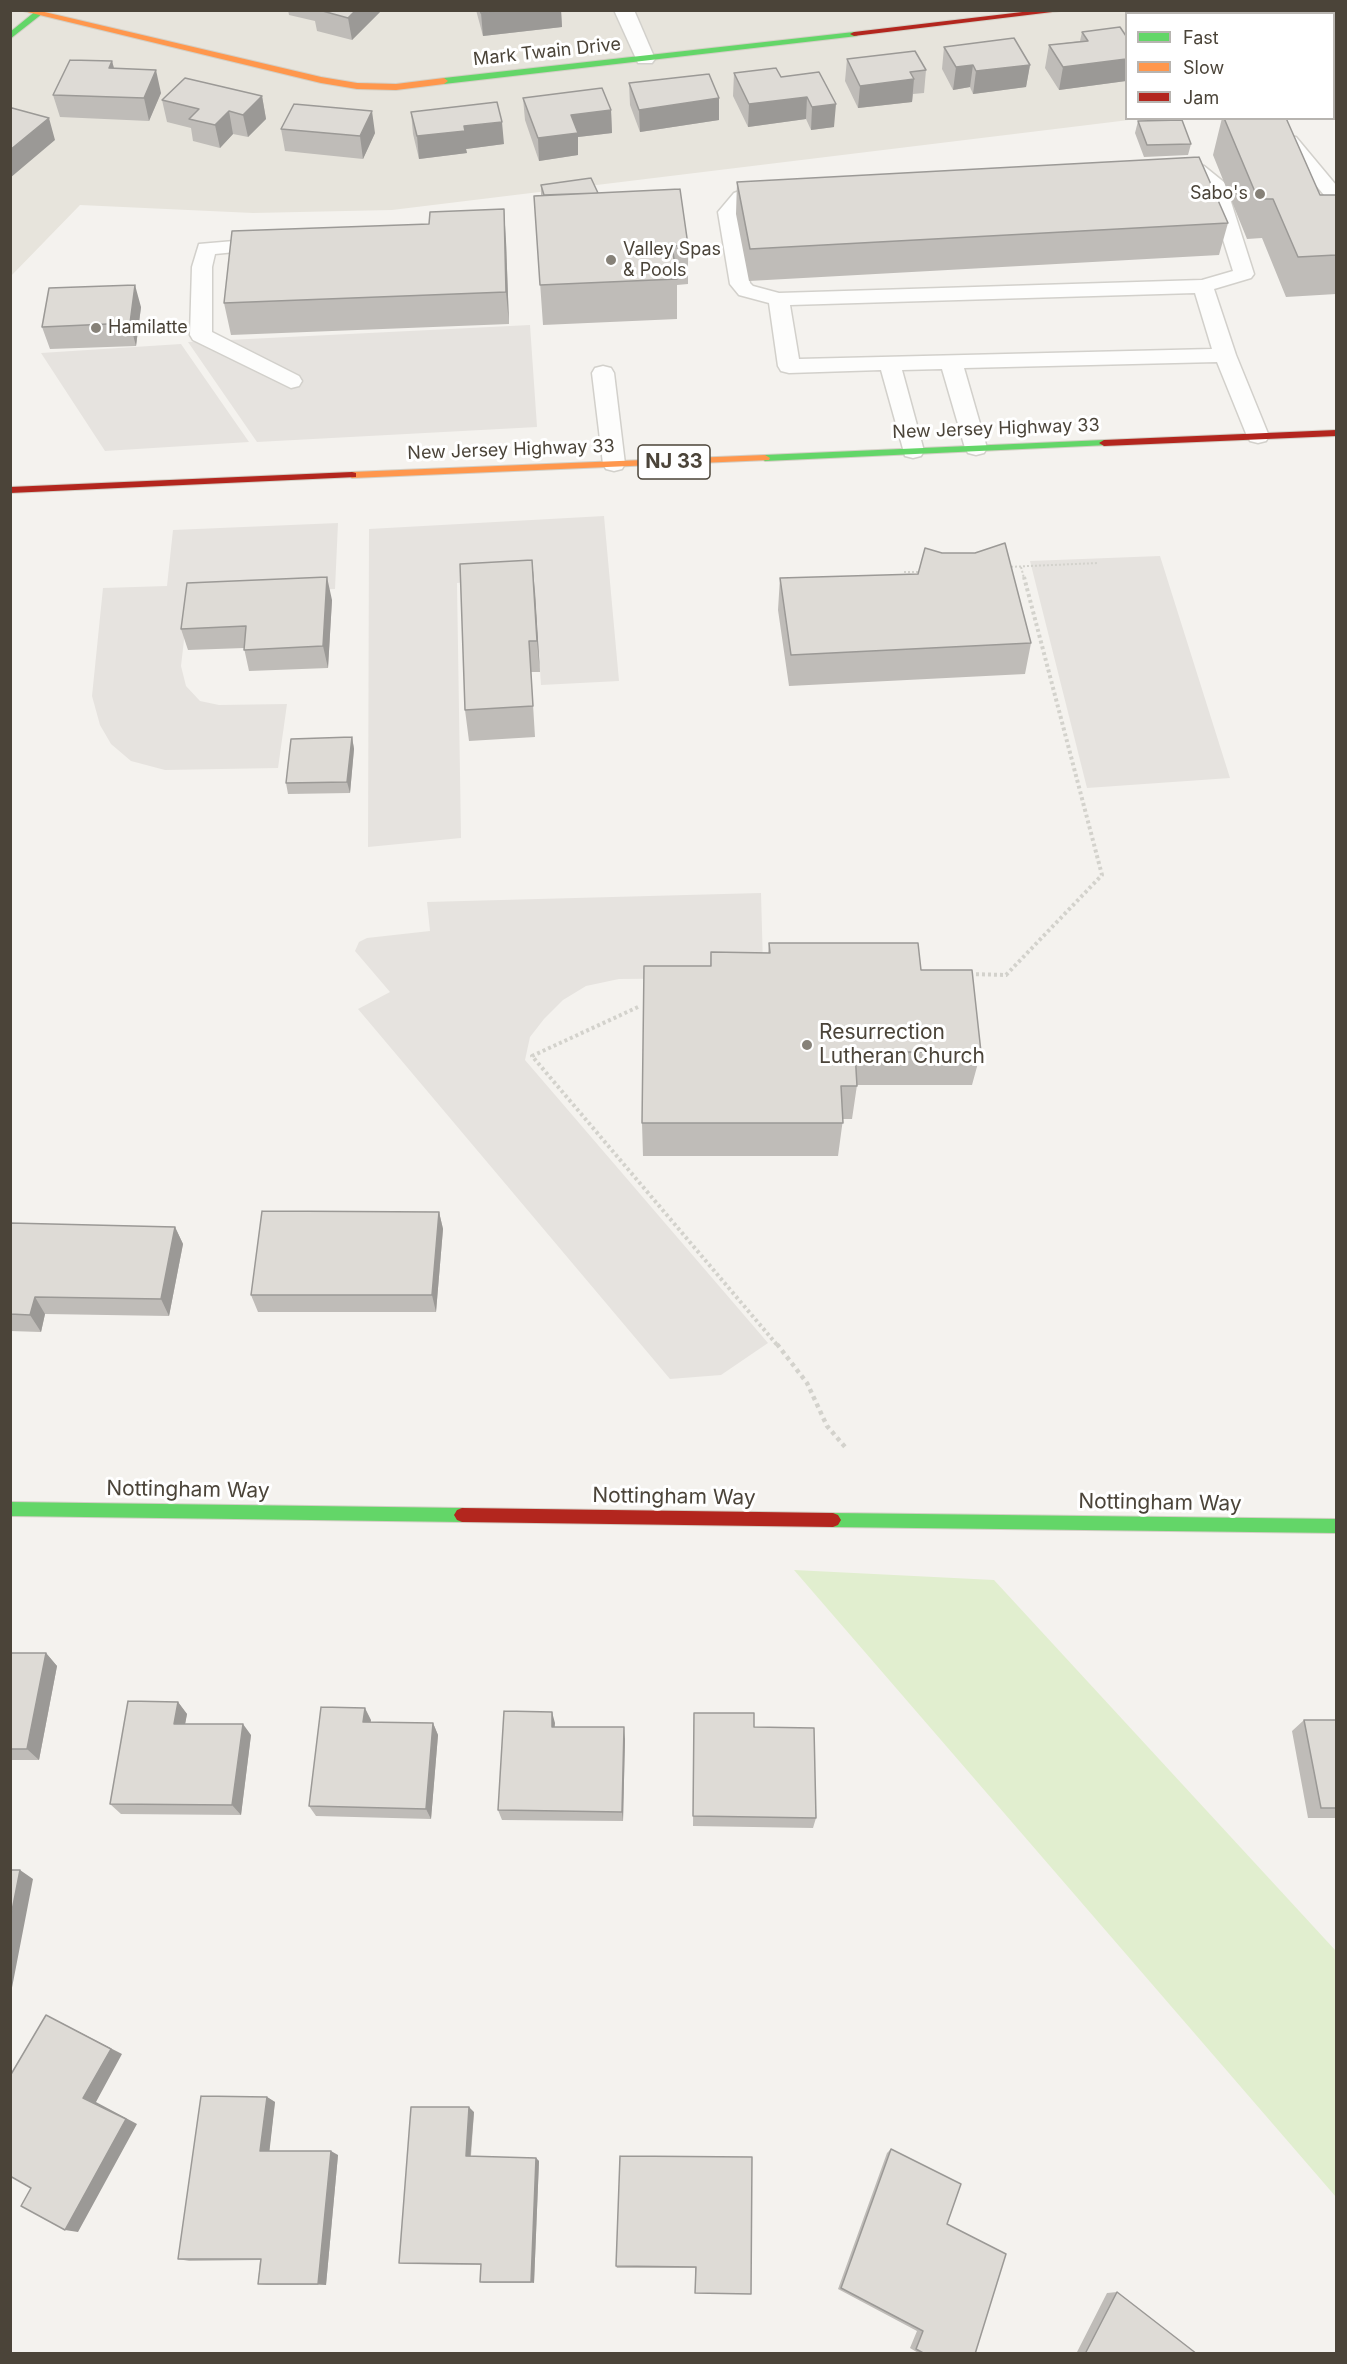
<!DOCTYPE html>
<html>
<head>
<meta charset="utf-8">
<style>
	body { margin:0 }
	#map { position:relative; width:1347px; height:2364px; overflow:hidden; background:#f4f2ee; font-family:Inter,sans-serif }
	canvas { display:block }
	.frame { position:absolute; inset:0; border:12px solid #4b4439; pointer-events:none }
	.legend { position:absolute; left:1125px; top:12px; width:210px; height:108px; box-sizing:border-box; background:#fff; border:2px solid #b7b4b0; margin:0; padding:8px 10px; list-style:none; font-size:18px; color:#4b4439 }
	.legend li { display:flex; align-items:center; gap:12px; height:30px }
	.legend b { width:30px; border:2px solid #b7b4b0 }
</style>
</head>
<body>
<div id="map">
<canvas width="1347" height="2364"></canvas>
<div class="frame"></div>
<ul class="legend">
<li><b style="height:8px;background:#63d668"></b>Fast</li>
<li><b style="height:8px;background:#ff974d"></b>Slow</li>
<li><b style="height:8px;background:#b3261e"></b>Jam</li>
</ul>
</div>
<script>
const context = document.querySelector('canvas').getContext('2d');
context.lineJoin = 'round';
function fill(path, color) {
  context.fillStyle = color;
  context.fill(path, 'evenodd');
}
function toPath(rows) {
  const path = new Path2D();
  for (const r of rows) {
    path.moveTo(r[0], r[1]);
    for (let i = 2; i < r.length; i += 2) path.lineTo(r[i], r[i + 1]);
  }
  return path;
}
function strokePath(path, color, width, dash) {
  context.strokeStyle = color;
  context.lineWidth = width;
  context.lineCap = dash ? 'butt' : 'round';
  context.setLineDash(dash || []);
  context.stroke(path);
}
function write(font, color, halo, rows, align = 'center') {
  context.font = font + ' Inter,sans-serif';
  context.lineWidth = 6;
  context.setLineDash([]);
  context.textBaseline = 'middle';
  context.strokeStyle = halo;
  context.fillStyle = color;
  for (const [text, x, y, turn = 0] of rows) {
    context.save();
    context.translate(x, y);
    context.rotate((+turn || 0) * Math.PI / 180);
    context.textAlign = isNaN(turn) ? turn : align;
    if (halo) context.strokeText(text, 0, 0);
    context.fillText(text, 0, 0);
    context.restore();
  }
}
const residential = toPath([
	[11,11,1336,11,1336,93,1334,94,1334,14,1126,14,1126,118,1137,119,392,210,253,213,80,205,11,276]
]);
const green = toPath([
	[794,1570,994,1580,1336,1951,1336,2197]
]);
const parking = toPath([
	[530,325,537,427,257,442,188,342],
	[181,344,249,442,105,451,41,353],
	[604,516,619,681,541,685,534,578,457,583,461,838,368,847,369,529],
	[338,523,335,589,205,594,188,605,181,666,186,686,200,701,219,705,287,704,278,768,165,770,131,761,111,744,100,725,92,696,103,588,167,586,173,530],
	[1160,556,1230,778,1087,788,1030,561],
	[761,893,763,966,721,978,619,979,586,986,563,1000,544,1019,530,1037,525,1060,768,1343,721,1375,670,1379,358,1009,390,992,355,951,359,942,367,938,430,931,427,902]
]);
const pathFar2 = toPath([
	[1007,567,1098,563],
	[1021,567,1024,578],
	[904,572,921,572]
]);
const pathFar1 = toPath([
	[970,974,1006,975,1102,875,1024,577],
	[638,1007,532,1056,778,1346]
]);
const path = toPath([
	[777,1344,807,1383,827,1426,846,1448]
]);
const lane = toPath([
	[1272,135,1296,137,1336,185,1336,203,1329,201,1284,147,1265,145,1262,141,1265,137,1272,135],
	[1184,161,1204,166,1225,183,1254,274,1251,278,1214,289,1236,355,1269,436,1266,441,1258,443,1250,441,1247,436,1217,362,964,368,987,448,984,453,976,455,968,453,965,448,942,369,902,370,924,451,921,456,913,458,905,456,881,370,789,373,781,371,778,366,769,303,739,295,730,284,718,212,734,193,764,182,781,184,784,188,781,192,767,194,748,201,738,213,750,283,753,286,779,293,1202,280,1233,271,1206,186,1190,174,1167,174,1160,172,1157,168,1160,164,1184,161],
	[1195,293,1212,349,799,359,790,305,1195,293],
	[269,238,276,240,279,244,276,248,215,254,212,267,212,332,299,376,302,381,299,386,291,388,193,340,190,335,192,267,199,244,269,238],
	[603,366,611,368,614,373,625,464,622,469,614,471,606,469,603,464,592,373,595,368,603,366]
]);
const street = toPath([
	[614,10,634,10,655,59,652,63,638,63,614,10]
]);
const fast = toPath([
	[37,10,47,10,10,39,10,32,37,10],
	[854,32,858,34,857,36,444,84,440,81,444,78,854,32],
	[1104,440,1109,443,1108,445,765,461,760,458,765,455,1104,440],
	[10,1502,462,1508,467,1510,470,1515,467,1520,462,1522,10,1516,10,1502],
	[833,1513,1336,1519,1336,1533,833,1527,828,1525,825,1520,828,1515,833,1513]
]);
const slow = toPath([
	[19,10,36,10,321,77,357,83,396,84,444,78,448,81,444,84,396,90,357,89,321,83,19,10],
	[765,455,770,458,769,460,352,478,347,475,352,472,765,455]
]);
const jam = toPath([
	[1039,10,1069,10,854,36,850,34,854,32,1039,10],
	[1336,430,1336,436,1104,446,1099,443,1104,440,1336,430],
	[352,472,356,473,356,477,10,493,10,487,352,472],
	[462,1508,833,1513,838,1515,841,1520,838,1525,833,1527,462,1522,457,1520,454,1515,457,1510,462,1508]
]);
const wall = toPath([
	[288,10,380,10,380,12,352,40,317,31,315,21,289,15],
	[476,10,561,10,562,27,483,36],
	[1082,32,1126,36,1126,81,1059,90,1045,68,1049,45,1080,41],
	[944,47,1030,65,1026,87,973,94,970,87,953,90,942,69],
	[847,59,926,70,924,93,913,94,912,102,858,108,845,81],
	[112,61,114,68,161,93,149,121,60,117,53,95],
	[819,72,834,127,811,130,806,119,748,127,733,96,734,73,781,77],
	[629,83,719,98,719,120,640,132,630,105],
	[262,96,266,119,248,137,233,134,220,148,193,141,191,128,167,122,162,100],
	[523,98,611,110,612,133,578,137,578,155,539,161,525,120],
	[411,112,504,144,466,149,467,153,419,159,413,134],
	[1222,118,1286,118,1320,195,1336,195,1336,294,1286,297,1262,238,1247,239,1213,155],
	[1138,121,1191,144,1188,155,1144,157,1135,133],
	[281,129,375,133,363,159,285,151],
	[737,182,1228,223,1219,255,749,281,736,214],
	[541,185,598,193,688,245,688,284,677,285,677,319,543,325,534,196,541,195],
	[506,241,509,324,231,335,224,303],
	[141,307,136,346,50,349,42,327],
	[780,578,1031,643,1025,674,789,686,778,610],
	[535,592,540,672,531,672,535,737,469,741,465,710],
	[332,600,328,668,249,671,244,648,188,650,181,629],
	[352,737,354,749,350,793,288,794,286,783],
	[769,943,921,970,981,1052,972,1085,857,1085,852,1119,843,1119,838,1156,643,1156,642,1123,710,966,711,952,768,953],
	[439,1212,443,1229,436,1312,258,1312,251,1295],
	[10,1223,175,1227,183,1244,169,1316,45,1314,41,1332,10,1331],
	[10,1653,46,1653,57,1666,39,1760,10,1760],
	[178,1702,187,1714,185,1724,251,1735,241,1815,121,1814,110,1804],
	[552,1712,554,1727,625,1739,623,1821,502,1820,498,1810],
	[694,1713,754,1727,816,1818,813,1828,693,1826],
	[371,1720,370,1722,433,1723,438,1735,431,1819,316,1816,309,1806],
	[1304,1720,1336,1720,1336,1818,1308,1818,1292,1731],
	[267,2097,275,2102,269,2151,338,2155,326,2285,267,2285,258,2284,260,2260,189,2261,178,2259],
	[474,2112,471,2156,536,2158,539,2161,534,2283,484,2283,480,2282,481,2265,405,2264,399,2263],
	[891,2149,947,2224,975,2354,920,2354,910,2348,917,2331,838,2289,887,2153],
	[620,2156,751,2294,749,2294,695,2293,695,2268,617,2268,616,2266],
	[1117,2292,1197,2354,1076,2354,1107,2293]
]);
const shadedWall = toPath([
	[356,10,380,10,380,12,352,40,348,18],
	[506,10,561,10,562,27,483,36,481,13],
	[1336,34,1336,42,1334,52,1334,35],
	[1126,59,1126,81,1059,90,1063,67],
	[112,61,118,84,109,68],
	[973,65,970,87,953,90,956,67],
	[1030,65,1026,87,973,94,976,71],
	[156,70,161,93,149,121,144,98],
	[914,79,912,102,858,108,860,86],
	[262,96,266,119,248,137,243,115],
	[807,97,806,119,748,127,749,104],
	[719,98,719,120,640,132,639,110],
	[836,104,834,127,811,130,812,107],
	[611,110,612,133,578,137,578,155,539,161,538,138,571,115],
	[229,111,233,134,220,148,215,125],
	[372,111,375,133,363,159,360,136],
	[49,118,55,140,10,178,10,150],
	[502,122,504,144,466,149,467,153,419,159,417,136,464,126],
	[504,209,506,241,509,324,506,292],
	[135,285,141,307,136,346,130,323],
	[532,560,535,592,540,672,537,641],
	[327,577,332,600,328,668,323,646],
	[352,737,354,749,350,793,347,782],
	[439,1212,443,1229,436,1312,432,1295],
	[175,1227,183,1244,169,1316,161,1299],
	[35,1297,45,1314,41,1332,30,1315],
	[46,1653,57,1666,39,1760,27,1749],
	[178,1702,187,1714,183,1735,174,1724],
	[365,1708,371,1720,369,1733,363,1722],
	[552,1712,555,1723,554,1738,552,1727],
	[433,1723,438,1735,431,1819,426,1809],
	[243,1724,251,1735,241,1815,232,1805],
	[624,1727,625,1739,623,1821,622,1812],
	[20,1870,33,1879,10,1998,10,1921],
	[46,2015,122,2054,96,2102,137,2124,78,2232,65,2230],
	[267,2097,275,2102,269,2155,260,2151],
	[469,2107,474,2112,470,2160,466,2156],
	[331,2151,338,2155,326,2285,318,2284],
	[536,2158,539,2161,534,2283,531,2282]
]);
const building = toPath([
	[319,10,356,10,348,18,319,10],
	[480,10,506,10,481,13,480,10],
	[1281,10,1320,10,1322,14,1283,14,1281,10],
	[1120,27,1126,36,1126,59,1063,67,1049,45,1088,41,1082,32,1120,27],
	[1334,27,1336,31,1336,34,1334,35,1334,27],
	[1014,38,1030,65,976,71,973,65,956,67,944,47,1014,38],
	[915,51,926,70,910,72,914,79,860,86,847,59,915,51],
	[70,60,112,61,109,68,156,70,144,98,53,95,70,60],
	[776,68,781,77,819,72,836,104,812,107,807,97,749,104,734,73,776,68],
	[709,74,719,98,639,110,629,83,709,74],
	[185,78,262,96,243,115,229,111,215,125,189,119,199,109,162,100,185,78],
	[602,88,611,110,571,115,578,133,538,138,523,98,602,88],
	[497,102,502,122,464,126,465,131,417,136,411,112,497,102],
	[294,104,372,111,360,136,281,129,294,104],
	[12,108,49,118,10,150,10,109,12,108],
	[1224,118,1286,118,1320,195,1336,195,1336,255,1298,257,1273,199,1258,199,1224,118],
	[1182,120,1191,144,1147,145,1138,121,1182,120],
	[1199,157,1228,223,750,249,737,182,1199,157],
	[591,178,598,193,544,195,541,185,591,178],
	[680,189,688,245,672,246,677,279,540,285,534,196,680,189],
	[504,209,506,292,224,303,232,231,429,224,430,212,504,209],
	[135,285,130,323,42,327,49,288,135,285],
	[1005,543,1031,643,791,655,780,578,918,574,925,548,942,553,975,553,1005,543],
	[532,560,537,641,529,641,533,706,465,710,460,564,532,560],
	[327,577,323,646,244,650,246,626,181,629,187,583,327,577],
	[352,737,347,782,286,783,291,739,352,737],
	[769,943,918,943,921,970,972,970,981,1052,855,1052,857,1086,841,1086,843,1123,642,1123,644,966,711,966,711,952,770,953,769,943],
	[262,1211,439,1212,432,1295,251,1295,262,1211],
	[10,1223,175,1227,161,1299,35,1297,30,1315,10,1314,10,1223],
	[10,1653,46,1653,27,1749,10,1749,10,1653],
	[128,1701,178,1702,174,1724,243,1724,232,1805,110,1804,128,1701],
	[321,1707,365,1708,363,1722,433,1723,426,1809,309,1806,321,1707],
	[504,1711,552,1712,552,1727,624,1727,622,1812,498,1810,504,1711],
	[694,1713,754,1713,754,1727,814,1728,816,1818,693,1816,694,1713],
	[1304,1720,1336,1720,1336,1808,1321,1808,1304,1720],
	[10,1870,20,1870,10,1921,10,1870],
	[46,2015,111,2049,83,2098,126,2119,65,2230,21,2206,31,2188,10,2176,10,2076,46,2015],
	[201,2096,267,2097,260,2151,331,2151,318,2284,258,2284,261,2259,178,2259,201,2096],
	[411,2107,469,2107,466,2156,536,2158,531,2282,480,2282,481,2264,399,2263,411,2107],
	[891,2149,961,2184,947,2224,1006,2254,975,2354,925,2354,916,2349,923,2331,841,2288,891,2149],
	[620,2156,752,2157,751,2294,695,2293,696,2267,616,2266,620,2156],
	[1117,2292,1197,2354,1085,2354,1117,2292]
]);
const markers = [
	[1260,194,6,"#868178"],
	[611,260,6,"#868178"],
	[96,328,6,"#868178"],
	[807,1045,6,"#868178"]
];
const farStreetnames = [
	["Mark Twain Drive",547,52,-6],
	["New Jersey Highway 33",996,429,-2],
	["New Jersey Highway 33",511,450,-2]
];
const farPoinames = [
	["Sabo's",1248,194,"right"],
	["Valley Spas",623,250],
	["& Pools",623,271],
	["Hamilatte",108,328]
];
const shields = [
	[674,462,72]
];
const shieldNames = [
	["NJ 33",674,462]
];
const poiNames = [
	["Resurrection",819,1033],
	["Lutheran Church",819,1057]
];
const streetNames = [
	["Nottingham Way",188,1490,1],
	["Nottingham Way",674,1497,1],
	["Nottingham Way",1160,1503,1]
];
fill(residential, '#e7e4dc');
fill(green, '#e1eecf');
fill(parking, '#e6e3df');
strokePath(lane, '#d2d0cb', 3);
strokePath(street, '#d2d0cb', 3);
strokePath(fast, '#d3cfc5', 2);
strokePath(slow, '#d3cfc5', 2);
strokePath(jam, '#d3cfc5', 2);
strokePath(pathFar2, '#d3d2cc', 2, [2, 2]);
strokePath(pathFar1, '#d3d2cc', 4, [3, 3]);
strokePath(path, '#d3d2cc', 4.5, [4, 4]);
fill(lane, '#fdfdfc');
fill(street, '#fdfdfc');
fill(fast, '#63d668');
fill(slow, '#ff974d');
fill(jam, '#b3261e');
fill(wall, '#bfbcb8');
fill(shadedWall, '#9b9996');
fill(building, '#dedbd6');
strokePath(building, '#9b9996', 1.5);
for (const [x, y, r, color] of markers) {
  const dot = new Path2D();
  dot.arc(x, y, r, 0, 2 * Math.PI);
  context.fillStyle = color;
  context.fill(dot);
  strokePath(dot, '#fff', 2);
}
write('18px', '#4b4439', '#fff', farStreetnames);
write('18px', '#4b4439', '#fff', farPoinames, 'left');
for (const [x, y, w] of shields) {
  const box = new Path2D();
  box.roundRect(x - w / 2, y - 17, w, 34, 4.5);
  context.fillStyle = '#fff';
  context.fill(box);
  strokePath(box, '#4b4439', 1.5);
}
write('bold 20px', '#4b4439', null, shieldNames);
write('21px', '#4b4439', '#fff', poiNames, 'left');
write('21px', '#4b4439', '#fff', streetNames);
</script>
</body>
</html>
